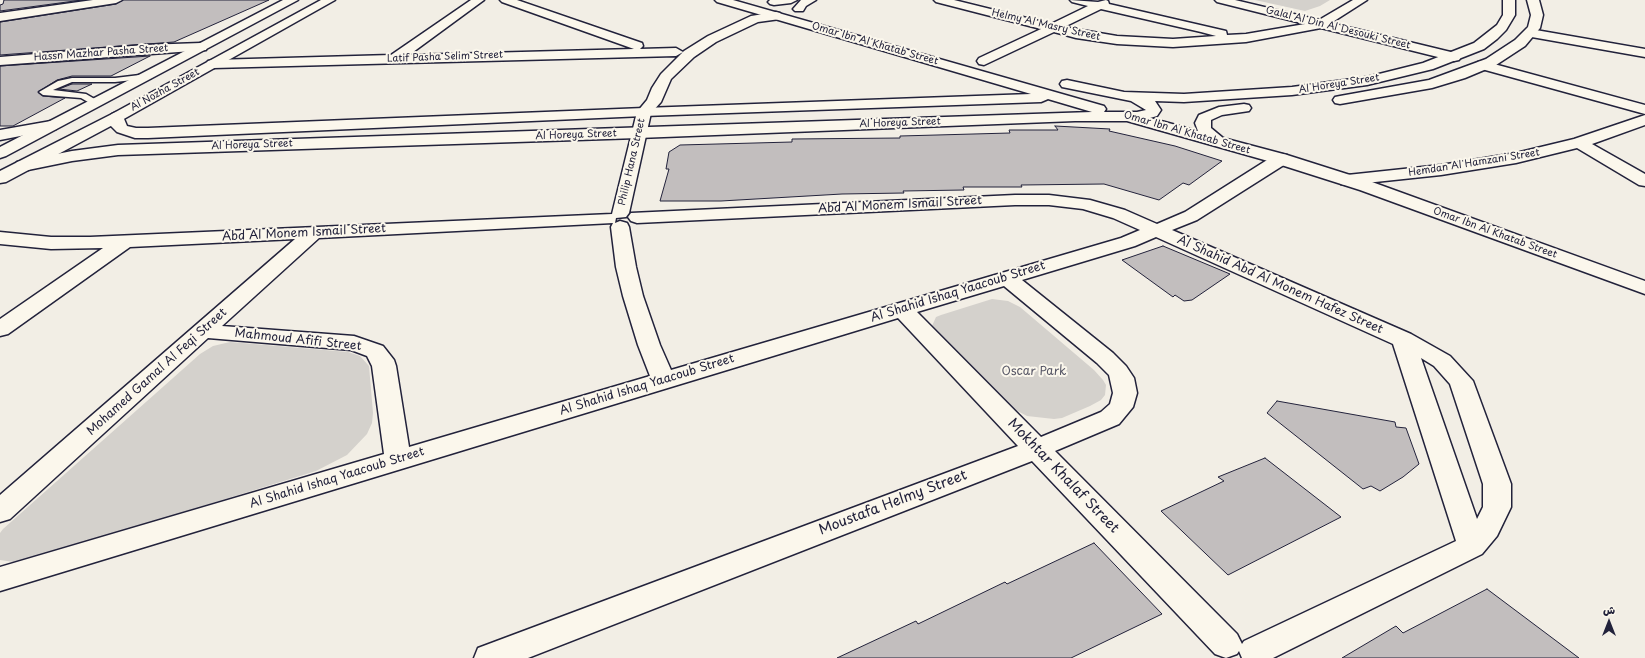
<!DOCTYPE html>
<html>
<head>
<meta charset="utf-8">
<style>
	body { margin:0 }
	#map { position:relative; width:1645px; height:658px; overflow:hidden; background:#f2eee5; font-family:"Playpen Sans","Playpen Sans Arabic",sans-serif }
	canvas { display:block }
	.north { position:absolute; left:1589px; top:602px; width:40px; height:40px; -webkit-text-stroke:3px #fbf7ec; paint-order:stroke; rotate:0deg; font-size:11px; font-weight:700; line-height:16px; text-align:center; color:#22223b }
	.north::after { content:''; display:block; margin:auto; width:14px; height:18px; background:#22223b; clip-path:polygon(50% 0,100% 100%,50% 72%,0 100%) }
</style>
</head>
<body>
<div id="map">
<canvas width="1645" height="658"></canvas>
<div class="north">ش</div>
</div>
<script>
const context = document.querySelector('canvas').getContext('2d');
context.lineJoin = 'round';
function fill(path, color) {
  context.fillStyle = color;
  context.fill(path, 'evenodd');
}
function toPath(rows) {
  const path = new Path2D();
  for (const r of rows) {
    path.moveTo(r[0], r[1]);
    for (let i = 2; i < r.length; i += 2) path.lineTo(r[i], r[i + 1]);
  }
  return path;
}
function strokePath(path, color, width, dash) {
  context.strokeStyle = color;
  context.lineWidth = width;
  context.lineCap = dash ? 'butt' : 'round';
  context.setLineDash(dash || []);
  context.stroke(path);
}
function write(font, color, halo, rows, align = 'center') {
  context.font = font + ' "Playpen Sans",sans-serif';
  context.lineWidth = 4;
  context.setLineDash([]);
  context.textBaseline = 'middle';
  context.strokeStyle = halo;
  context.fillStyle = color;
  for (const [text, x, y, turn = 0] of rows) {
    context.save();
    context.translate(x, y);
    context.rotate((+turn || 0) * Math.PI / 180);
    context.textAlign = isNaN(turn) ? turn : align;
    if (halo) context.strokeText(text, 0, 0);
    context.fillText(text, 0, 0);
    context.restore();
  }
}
const green = toPath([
	[1255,0,1330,0,1320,6,1305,11],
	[992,299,1008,301,1020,307,1094,370,1103,380,1106,385,1105,395,1101,400,1090,406,1062,418,1054,419,1027,416,1012,408,934,330,932,326,936,317,941,315],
	[230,342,348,352,360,356,369,366,373,413,372,423,367,434,347,455,316,471,28,560,14,562,0,560,0,533,3,529,200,354,213,346]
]);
const building = toPath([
	[4,0,82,0,0,11,0,5,3,4,4,0],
	[123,0,269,0,174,42,0,55,0,22,116,4,123,0],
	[150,56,111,76,72,76,57,80,38,92,43,96,65,98,13,126,0,126,0,66,150,56],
	[72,84,92,84,77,91,59,89,72,84],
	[1055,126,1110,129,1109,131,1175,146,1222,161,1189,185,1183,183,1159,200,1104,184,1021,185,1022,187,963,187,964,190,903,191,904,193,842,194,721,201,660,201,669,169,666,169,669,152,680,145,792,142,792,139,900,138,900,136,1010,133,1009,130,1058,130,1055,126],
	[1163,246,1230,274,1192,300,1184,301,1175,295,1173,297,1122,260,1163,246],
	[1277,401,1395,422,1396,427,1406,428,1419,464,1403,477,1380,491,1371,486,1363,489,1267,413,1277,401],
	[1265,458,1341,517,1228,575,1161,511,1224,481,1218,477,1265,458],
	[1094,543,1162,614,1071,658,837,658,916,621,918,624,1005,582,1007,584,1094,543],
	[1487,589,1579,658,1342,658,1396,626,1403,633,1487,589]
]);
const service = toPath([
	[148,74,152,76,151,78,115,82,72,82,53,90,86,94,98,101,99,103,95,106,81,98,43,95,39,92,58,81,72,78,115,78,148,74]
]);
const minor = toPath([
	[93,0,122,0,116,3,0,21,0,13,93,0],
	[471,0,484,0,409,55,634,49,502,2,500,0,517,0,642,43,643,46,640,49,676,48,683,52,676,56,213,68,208,67,206,64,208,61,213,60,391,55,471,0],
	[770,0,797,0,791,3,774,5,770,4,768,2,770,0],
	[801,0,816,0,806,6,803,11,795,11,793,9,801,0],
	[934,0,954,0,1051,24,1088,6,1072,2,1070,0,1098,2,1106,0,1108,1,1109,4,1226,31,1227,35,1246,34,1305,24,1217,2,1215,0,1235,0,1319,20,1353,0,1367,0,1331,23,1459,54,1461,57,1459,60,1454,61,1321,28,1246,42,1173,47,1117,44,1076,38,1054,32,984,65,979,64,977,61,979,58,1041,29,936,2,934,0],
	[1101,9,1201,32,1216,36,1173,39,1117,36,1064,27,1101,9],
	[776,12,780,13,782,16,780,19,758,22,716,42,694,57,671,79,661,102,651,113,629,213,626,217,616,218,615,223,620,221,627,223,629,227,636,267,643,296,660,345,671,370,1121,238,1140,230,1113,218,1083,209,1049,205,1015,205,637,223,631,221,628,217,631,213,1015,195,1049,195,1090,200,1125,210,1157,224,1185,212,1275,155,1281,154,1287,155,1289,159,1287,163,1197,220,1172,230,1411,334,1450,356,1473,381,1511,484,1511,507,1497,536,1482,554,1273,658,1242,658,1239,651,1237,654,1226,658,1215,654,1032,461,528,658,474,658,478,648,1018,446,898,318,0,591,0,567,384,454,372,366,367,356,351,350,208,338,10,519,0,522,0,495,295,239,130,247,8,334,0,336,0,319,103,248,51,249,0,244,0,232,51,237,90,237,612,214,637,112,647,100,652,88,661,74,684,51,708,36,751,16,776,12],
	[613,223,611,227,616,267,623,296,638,345,650,376,409,447,396,366,394,360,383,346,354,336,222,326,319,238,613,223],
	[1156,237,1393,344,1456,541,1244,641,1242,644,1237,634,1055,451,1119,424,1133,407,1137,393,1134,378,1126,366,1113,353,1022,280,1135,246,1156,237],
	[1004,286,1097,363,1109,375,1113,393,1110,404,1101,412,1041,437,917,312,1004,286],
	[1421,358,1434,366,1450,384,1483,484,1483,507,1477,519,1421,358],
	[1530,29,1645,49,1645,57,1526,36,1524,33,1526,30,1530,29],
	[201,43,207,47,206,50,0,65,0,57,145,45,201,43],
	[1483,61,1645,105,1645,114,1478,68,1476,65,1478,62,1483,61],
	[1645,115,1645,125,1592,144,1645,174,1645,186,1639,185,1577,148,1516,163,1441,175,1347,185,1341,184,1338,180,1341,176,1347,175,1441,165,1516,153,1574,139,1645,115]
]);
const tertiary = toPath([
	[715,0,733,0,1104,106,1106,109,1104,112,1137,112,1146,110,1131,101,1067,88,1062,87,1060,84,1062,81,1067,80,1124,92,1184,94,1292,87,1367,77,1423,63,1474,43,1497,25,1503,15,1503,0,1515,0,1515,15,1506,30,1497,39,1484,49,1433,69,1367,85,1292,95,1184,102,1155,101,1161,110,1157,116,1150,118,1198,131,1195,123,1199,115,1219,107,1244,104,1249,105,1251,108,1249,111,1222,115,1211,120,1211,128,1223,138,1287,155,1372,182,1645,281,1645,294,1360,190,1275,163,1127,121,1075,121,638,138,118,155,72,161,23,171,17,170,15,166,17,162,72,151,118,145,1092,112,1048,99,1041,102,644,116,148,138,135,138,117,132,110,125,109,117,112,114,117,112,122,114,127,126,136,128,148,128,644,108,1031,94,717,2,715,0],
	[1527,0,1539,0,1543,15,1540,28,1525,46,1496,65,1465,78,1432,88,1340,104,1335,103,1333,100,1335,97,1340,96,1429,80,1486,59,1515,40,1528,27,1531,15,1527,0],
	[51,121,56,123,59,126,56,129,0,140,0,130,51,121]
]);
const primary = toPath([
	[283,0,298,0,6,156,0,158,0,147,283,0],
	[321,0,335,0,122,120,6,182,0,183,0,171,112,114,321,0]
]);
const farStreetnames = [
	["Helmy Al Masry Street",1046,25,13],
	["Galal Al Din Al Desouki Street",1338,28,14],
	["Omar Ibn Al Khatab Street",875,44,16],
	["Hassn Mazhar Pasha Street",101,53,-4],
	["Latif Pasha Selim Street",445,57,-2],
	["Al Horeya Street",1339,84,-9],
	["Al Nozha Street",165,90,-29],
	["Al Horeya Street",900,123,-2],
	["Omar Ibn Al Khatab Street",1187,133,16],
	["Al Horeya Street",576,135,-2],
	["Al Horeya Street",252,145,-2],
	["Philip Hana Street",632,162,-77],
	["Hemdan Al Hamzani Street",1474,163,-9],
	["Omar Ibn Al Khatab Street",1495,233,20]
];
const streetNames = [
	["Abd Al Monem Ismail Street",900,205,-3],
	["Abd Al Monem Ismail Street",304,233,-3],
	["Al Shahid Abd Al Monem Hafez Street",1280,285,24],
	["Al Shahid Ishaq Yaacoub Street",958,292,-17],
	["Mahmoud Afifi Street",298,340,6],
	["Mohamed Gamal Al Feqi Street",157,372,-42],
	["Al Shahid Ishaq Yaacoub Street",647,385,-17],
	["Al Shahid Ishaq Yaacoub Street",337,478,-17]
];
const parkNames = [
	["Oscar Park",1034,372]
];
const nearStreetnames = [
	["Mokhtar Khalaf Street",1063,476,46],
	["Moustafa Helmy Street",893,503,-21]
];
fill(green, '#d4d1cc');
fill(building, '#c2bebe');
strokePath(building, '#22223b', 1);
strokePath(service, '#22223b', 3);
strokePath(minor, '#22223b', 3);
strokePath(tertiary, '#22223b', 3);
strokePath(primary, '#22223b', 3);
fill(service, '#fbf7ec');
fill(minor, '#fbf7ec');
fill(tertiary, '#fbf7ec');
fill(primary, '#fbf7ec');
write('10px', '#22223b', '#fbf7ec', farStreetnames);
write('12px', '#22223b', '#fbf7ec', streetNames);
write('12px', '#575766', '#fbf7ec', parkNames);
write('14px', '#22223b', '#fbf7ec', nearStreetnames);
</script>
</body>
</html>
